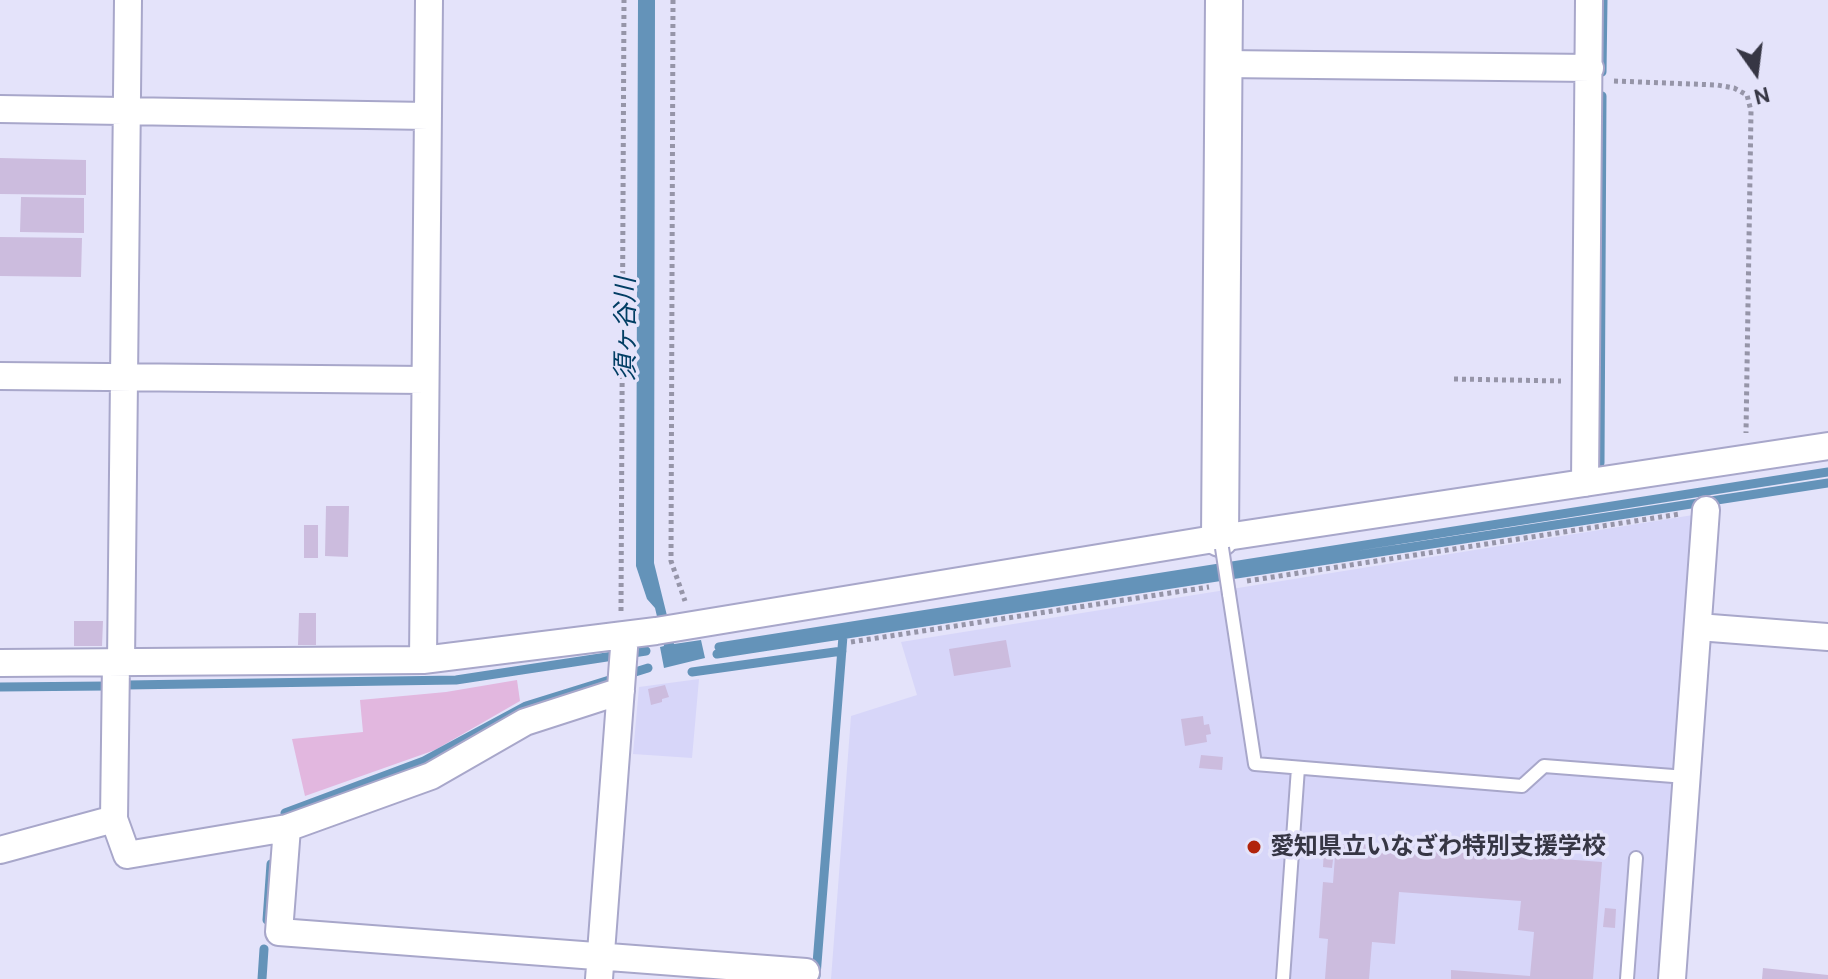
<!DOCTYPE html>
<html>
<head>
<meta charset="utf-8">
<style>
	body { margin:0 }
	#map { position:relative; width:1828px; height:979px; overflow:hidden; background:#e4e3fa; font-family:Cabin,sans-serif }
	canvas { display:block }
	.north { position:absolute; left:1716px; top:32px; width:80px; height:80px; -webkit-text-stroke:6px #e4e3fa; paint-order:stroke; rotate:166deg; font-size:22px; font-weight:700; line-height:32px; text-align:center; color:#363644 }
	.north::after { content:''; display:block; margin:auto; width:28px; height:36px; background:#363644; clip-path:polygon(50% 0,100% 100%,50% 72%,0 100%) }
</style>
</head>
<body>
<div id="map">
<canvas width="1828" height="979"></canvas>
<div class="north">N</div>
</div>
<script>
const context = document.querySelector('canvas').getContext('2d');
context.lineJoin = 'round';
function fill(path, color) {
  context.fillStyle = color;
  context.fill(path, 'evenodd');
}
function toPath(rows) {
  const path = new Path2D();
  for (const r of rows) {
    path.moveTo(r[0], r[1]);
    for (let i = 2; i < r.length; i += 2) path.lineTo(r[i], r[i + 1]);
  }
  return path;
}
function strokePath(path, color, width, dash) {
  context.strokeStyle = color;
  context.lineWidth = width;
  context.lineCap = dash ? 'butt' : 'round';
  context.setLineDash(dash || []);
  context.stroke(path);
}
function write(font, color, halo, rows, align = 'center') {
  context.font = font + ' Cabin,"Noto Sans JP",sans-serif';
  context.lineWidth = 7;
  context.setLineDash([]);
  context.textBaseline = 'middle';
  context.strokeStyle = halo;
  context.fillStyle = color;
  for (const [text, x, y, turn = 0] of rows) {
    context.save();
    context.translate(x, y);
    context.rotate((+turn || 0) * Math.PI / 180);
    context.textAlign = isNaN(turn) ? turn : align;
    if (halo) context.strokeText(text, 0, 0);
    context.fillText(text, 0, 0);
    context.restore();
  }
}
const built = toPath([
	[1693,515,1658,979,831,979,851,716,917,695,901,642],
	[699,679,692,758,633,754,639,687]
]);
const green = toPath([
	[517,680,520,701,435,750,305,796,292,739,363,732,360,700,446,692]
]);
const water = toPath([
	[638,0,655,0,654,563,674,644,701,640,705,658,664,668,660,647,664,646,655,608,647,599,636,566]
]);
const stream = toPath([
	[1602,72,1603,0],
	[1600,463,1602,96],
	[719,647,1828,472],
	[717,654,1828,483],
	[692,672,842,651],
	[126,685,456,680,646,651],
	[0,687,107,686],
	[285,813,424,761,526,706,648,668],
	[267,920,271,864],
	[816,976,843,636],
	[262,979,264,949]
]);
const building = toPath([
	[0,158,86,160,86,195,0,194],
	[21,197,84,198,84,233,20,232],
	[0,237,82,238,81,277,0,276],
	[326,506,349,506,348,557,325,556],
	[304,525,318,525,318,558,304,558],
	[299,613,316,613,316,645,298,645],
	[74,621,103,621,102,646,74,646],
	[1006,640,1011,667,954,676,949,649],
	[665,685,669,697,662,699,662,702,651,705,648,689],
	[1203,716,1204,725,1209,724,1211,734,1206,735,1207,742,1185,746,1181,719],
	[1201,755,1223,757,1222,770,1199,768],
	[1336,842,1602,862,1593,979,1451,979,1451,970,1530,976,1534,932,1518,930,1521,901,1399,892,1395,944,1372,942,1369,979,1325,979,1328,939,1319,938,1323,882,1333,883],
	[1324,850,1334,851,1332,868,1323,867],
	[1605,908,1616,909,1615,928,1603,927],
	[1763,968,1828,975,1828,979,1762,979]
]);
const path = toPath([
	[673,0,671,561,685,601],
	[1614,81,1717,85,1734,88,1747,95,1751,111,1746,433],
	[1454,379,1561,381],
	[1247,581,1680,514],
	[621,611,624,0],
	[851,642,1209,587]
]);
const lane = toPath([
	[1229,594,1255,764,1522,786,1544,766,1686,777],
	[1283,979,1298,768],
	[1627,979,1636,858]
]);
const street = toPath([
	[1224,64,1590,68],
	[0,109,428,116],
	[0,376,425,380],
	[1585,483,1589,0],
	[1698,627,1828,637],
	[423,660,429,0],
	[116,662,114,819,127,855,287,828,431,776,525,722,621,691],
	[121,662,128,0],
	[0,663,423,660,656,631,1220,538,1828,446],
	[287,828,279,932,806,972],
	[0,850,114,819],
	[599,979,625,635],
	[1672,979,1706,510]
]);
const secondary = toPath([
	[1220,538,1224,0]
]);
const laneBridge = toPath([
	[1222,548,1229,594]
]);
const markers = [
	[1254,847,8,"#b1230b"]
];
const poiNames = [
	["愛知県立いなざわ特別支援学校",1270,847]
];
const waterNames = [
	["須ヶ谷川",626,329,-90]
];
fill(built, '#d7d6f9');
fill(green, '#e2b7df');
fill(water, '#6493b9');
strokePath(stream, '#6493b9', 9);
fill(building, '#ccbcde');
strokePath(lane, '#a8a7ca', 16);
strokePath(street, '#a8a7ca', 30);
strokePath(secondary, '#a8a7ca', 40);
strokePath(path, '#9695a8', 5, [4, 4]);
strokePath(lane, '#fff', 12);
strokePath(street, '#fff', 26);
strokePath(secondary, '#fff', 36);
strokePath(laneBridge, '#a8a7ca', 16, []);
strokePath(laneBridge, '#fff', 12);
for (const [x, y, r, color] of markers) {
  const dot = new Path2D();
  dot.arc(x, y, r, 0, 2 * Math.PI);
  context.fillStyle = color;
  context.fill(dot);
  strokePath(dot, '#e4e3fa', 3);
}
write('bold 24px', '#363644', '#e4e3fa', poiNames, 'left');
write('italic 26px', '#023e64', '#e4e3fa', waterNames);
</script>
</body>
</html>
